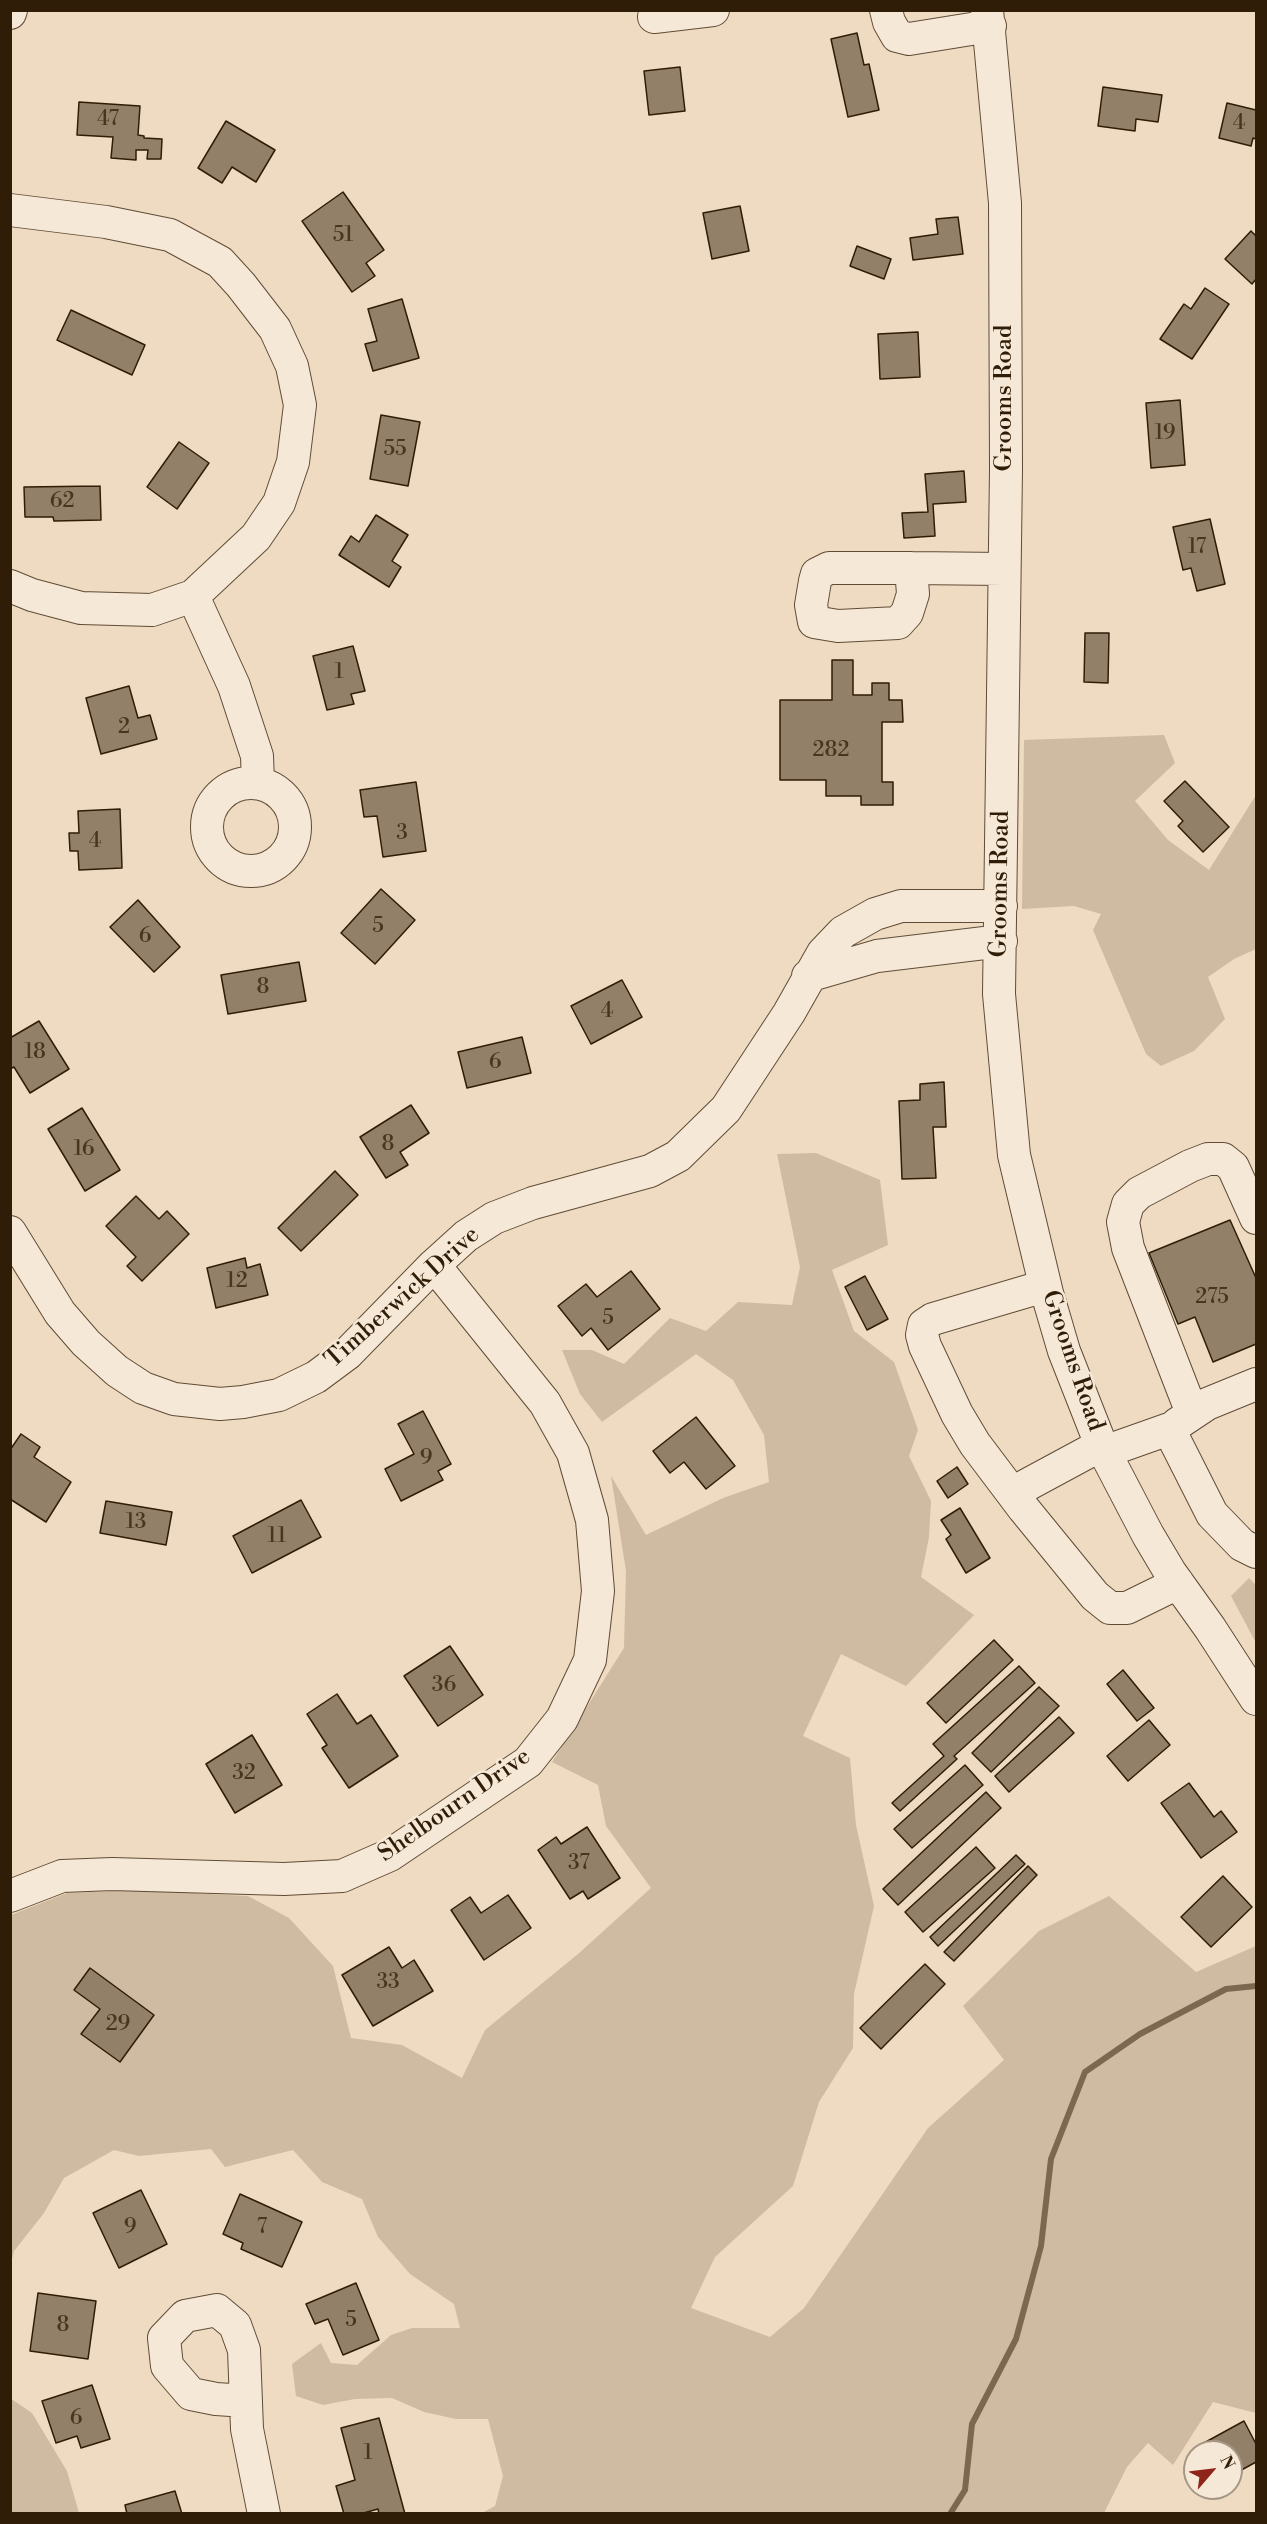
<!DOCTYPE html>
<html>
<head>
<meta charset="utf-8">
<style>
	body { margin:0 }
	#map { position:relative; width:1267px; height:2524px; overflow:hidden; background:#efdbc1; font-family:"Libre Bodoni",serif }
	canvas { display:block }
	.frame { position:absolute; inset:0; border:12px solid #301d07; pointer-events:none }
	.north { position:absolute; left:1183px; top:2440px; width:60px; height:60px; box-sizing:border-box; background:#f5e8d7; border:2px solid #a69784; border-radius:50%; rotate:62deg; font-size:16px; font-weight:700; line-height:24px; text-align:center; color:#301d07 }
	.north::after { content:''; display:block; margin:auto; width:21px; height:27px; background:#8f2418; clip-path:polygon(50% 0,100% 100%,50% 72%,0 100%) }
</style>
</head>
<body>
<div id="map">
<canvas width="1267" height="2524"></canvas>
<div class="frame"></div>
<div class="north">N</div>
</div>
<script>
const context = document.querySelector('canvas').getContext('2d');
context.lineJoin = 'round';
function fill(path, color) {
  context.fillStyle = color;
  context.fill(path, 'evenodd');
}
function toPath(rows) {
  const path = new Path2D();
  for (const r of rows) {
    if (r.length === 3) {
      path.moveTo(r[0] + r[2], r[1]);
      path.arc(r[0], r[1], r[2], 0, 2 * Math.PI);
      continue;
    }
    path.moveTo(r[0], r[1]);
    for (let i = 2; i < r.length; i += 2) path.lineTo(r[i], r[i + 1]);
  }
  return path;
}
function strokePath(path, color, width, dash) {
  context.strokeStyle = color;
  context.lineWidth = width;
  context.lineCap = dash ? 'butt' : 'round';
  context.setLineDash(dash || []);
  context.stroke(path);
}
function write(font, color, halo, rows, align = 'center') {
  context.font = font + ' "Libre Bodoni",serif';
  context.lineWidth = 5;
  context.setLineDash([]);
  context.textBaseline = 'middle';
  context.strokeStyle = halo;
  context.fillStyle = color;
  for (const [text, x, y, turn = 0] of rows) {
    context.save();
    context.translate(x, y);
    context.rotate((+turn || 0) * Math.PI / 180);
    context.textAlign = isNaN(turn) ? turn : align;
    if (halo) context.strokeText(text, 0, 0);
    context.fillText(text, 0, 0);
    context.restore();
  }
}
const green = toPath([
	[1164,735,1175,763,1135,801,1168,840,1209,870,1256,795,1256,949,1234,959,1208,977,1225,1019,1194,1051,1161,1066,1146,1054,1093,930,1101,914,1074,906,1022,909,1024,740],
	[816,1153,880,1180,888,1245,832,1270,854,1331,894,1362,918,1430,909,1456,931,1501,929,1537,921,1577,974,1615,906,1686,841,1654,803,1736,850,1758,856,1825,874,1906,854,1994,853,2048,819,2102,793,2186,715,2257,691,2308,770,2337,804,2308,928,2128,1004,2060,963,2006,1039,1931,1109,1896,1196,1972,1256,1946,1256,2413,1213,2402,1173,2465,1148,2443,1127,2467,1104,2513,482,2513,495,2506,503,2476,488,2419,456,2419,424,2412,392,2398,355,2399,323,2405,296,2396,292,2364,321,2343,331,2363,357,2365,391,2335,412,2328,460,2328,454,2304,410,2274,378,2237,362,2199,322,2182,293,2150,225,2167,211,2149,139,2156,114,2150,64,2178,44,2213,14,2251,11,2263,11,1915,67,1893,136,1890,248,1896,289,1918,333,1966,351,2038,402,2045,462,2078,485,2030,578,1954,651,1888,606,1826,598,1785,552,1762,624,1648,626,1571,611,1476,646,1535,723,1498,769,1482,764,1435,733,1380,696,1354,602,1422,580,1394,562,1350,592,1350,624,1364,670,1318,706,1331,738,1302,792,1305,800,1267,777,1154],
	[1249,1578,1256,1585,1256,1643,1231,1596],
	[10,2398,32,2413,67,2471,79,2513,11,2513]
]);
const stream = toPath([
	[950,2514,965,2490,972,2424,1016,2339,1041,2246,1051,2159,1085,2072,1140,2034,1226,1989,1256,1986]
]);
const building = toPath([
	[857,33,864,65,869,64,879,110,848,117,831,39,857,33],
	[680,67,685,111,649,115,644,71,680,67],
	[1103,87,1162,95,1158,122,1136,119,1135,131,1098,126,1103,87],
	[79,102,140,106,138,135,144,136,144,138,162,139,161,159,147,159,148,150,136,150,136,160,111,158,113,137,77,135,79,102],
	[1227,103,1256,110,1256,139,1253,138,1251,146,1219,138,1227,103],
	[226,121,275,150,256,182,232,167,222,183,198,168,226,121],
	[343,192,384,250,366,263,375,276,352,292,302,221,343,192],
	[740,206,749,251,712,259,703,213,740,206],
	[958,217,963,254,913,260,910,238,938,234,936,219,958,217],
	[1251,231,1256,236,1256,279,1252,284,1225,259,1251,231],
	[857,246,891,259,884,279,850,266,857,246],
	[1205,288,1229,304,1192,359,1160,339,1184,304,1191,309,1205,288],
	[402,299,419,358,373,371,365,344,377,341,368,309,402,299],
	[71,310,145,345,132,375,57,340,71,310],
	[918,332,920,377,880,379,878,334,918,332],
	[1180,400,1185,465,1151,468,1146,403,1180,400],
	[381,415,420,422,408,486,370,479,381,415],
	[179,442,209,463,177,509,147,487,179,442],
	[964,471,966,502,933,504,935,536,904,538,902,513,928,512,925,474,964,471],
	[100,486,101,520,54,521,53,517,25,517,24,487,100,486],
	[376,515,408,535,392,561,401,567,389,587,339,555,351,536,359,542,376,515],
	[1210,519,1225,584,1197,591,1191,568,1183,570,1173,527,1210,519],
	[1085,633,1109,633,1108,683,1084,682,1085,633],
	[353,646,365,691,351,694,354,704,327,710,313,656,353,646],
	[832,660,853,660,853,695,872,695,872,683,889,683,889,700,902,700,903,722,882,722,882,782,893,782,893,805,861,805,861,796,826,796,826,780,780,780,780,700,832,700,832,660],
	[129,686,138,718,150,715,157,739,101,754,86,698,129,686],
	[1185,781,1229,827,1203,852,1178,826,1183,821,1164,801,1185,781],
	[416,782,426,851,383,857,377,816,364,817,360,790,416,782],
	[120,809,122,868,79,870,78,851,70,851,69,833,79,833,78,811,120,809],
	[381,889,415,920,375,964,341,933,381,889],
	[138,900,180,947,154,972,110,927,138,900],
	[299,962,306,1001,228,1014,221,975,299,962],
	[622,980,642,1017,591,1044,571,1006,622,980],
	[39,1021,69,1069,30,1093,14,1067,10,1069,10,1038,39,1021],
	[522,1037,531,1073,467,1088,458,1052,522,1037],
	[944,1082,946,1127,933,1127,936,1178,902,1179,899,1101,920,1100,920,1084,944,1082],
	[411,1105,429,1133,400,1152,408,1165,386,1178,360,1137,411,1105],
	[82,1108,120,1170,85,1191,48,1129,82,1108],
	[335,1171,358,1195,301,1251,278,1228,335,1171],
	[136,1196,159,1219,167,1211,189,1234,142,1281,127,1266,136,1257,106,1226,136,1196],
	[1230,1220,1256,1278,1256,1344,1213,1362,1195,1317,1178,1324,1149,1253,1230,1220],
	[245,1258,247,1268,260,1264,268,1295,216,1308,207,1268,245,1258],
	[631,1271,660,1309,608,1350,591,1328,582,1336,558,1306,586,1284,597,1297,631,1271],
	[865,1276,888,1319,867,1330,845,1287,865,1276],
	[423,1411,451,1464,438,1471,443,1480,401,1501,385,1469,414,1454,398,1424,423,1411],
	[696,1417,735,1466,706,1489,684,1462,670,1473,653,1451,696,1417],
	[21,1434,40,1447,34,1457,71,1482,46,1522,10,1499,10,1450,21,1434],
	[957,1467,968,1484,948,1498,937,1481,957,1467],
	[301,1500,321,1537,252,1573,233,1536,301,1500],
	[106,1501,172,1512,166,1545,100,1533,106,1501],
	[960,1508,990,1558,966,1573,946,1539,951,1535,941,1520,960,1508],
	[994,1640,1013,1660,946,1723,927,1703,994,1640],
	[450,1646,483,1695,438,1726,404,1676,450,1646],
	[1019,1666,1035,1683,954,1756,957,1759,900,1811,892,1803,944,1756,933,1744,1019,1666],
	[1123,1670,1154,1708,1137,1721,1107,1684,1123,1670],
	[1039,1687,1059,1706,991,1772,972,1753,1039,1687],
	[337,1694,357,1724,371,1715,398,1756,349,1788,322,1748,327,1745,307,1714,337,1694],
	[1059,1717,1074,1733,1009,1792,995,1776,1059,1717],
	[1149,1720,1170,1745,1128,1781,1107,1756,1149,1720],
	[252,1735,282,1785,235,1813,206,1764,252,1735],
	[965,1765,983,1785,912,1848,894,1829,965,1765],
	[1189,1783,1214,1817,1221,1811,1237,1832,1201,1858,1161,1803,1189,1783],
	[986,1792,1001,1808,898,1905,883,1889,986,1792],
	[587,1827,620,1878,588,1899,583,1891,570,1899,538,1850,556,1837,561,1844,587,1827],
	[976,1847,995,1868,923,1932,905,1912,976,1847],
	[1016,1855,1025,1864,938,1946,930,1937,1016,1855],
	[1028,1866,1037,1875,954,1961,944,1952,1028,1866],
	[1223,1876,1252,1907,1211,1947,1181,1917,1223,1876],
	[508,1895,531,1928,484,1960,451,1910,470,1897,481,1913,508,1895],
	[389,1947,402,1968,414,1960,433,1991,373,2026,342,1975,389,1947],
	[925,1964,945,1984,881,2049,860,2028,925,1964],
	[90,1968,154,2015,120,2062,81,2034,100,2009,74,1990,90,1968],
	[141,2190,167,2244,119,2268,93,2213,141,2190],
	[240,2194,302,2222,282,2267,241,2249,243,2243,223,2234,240,2194],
	[356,2283,379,2340,343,2355,328,2319,315,2324,306,2304,356,2283],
	[38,2293,96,2301,88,2359,30,2351,38,2293],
	[92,2385,110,2439,81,2448,77,2436,56,2443,42,2401,92,2385],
	[379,2418,405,2514,379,2514,378,2509,360,2514,344,2514,336,2486,355,2480,341,2428,379,2418],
	[1244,2421,1256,2444,1256,2462,1236,2473,1231,2467,1231,2452,1206,2452,1202,2444,1244,2421],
	[175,2491,182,2514,127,2514,125,2505,175,2491]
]);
const minor = toPath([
	[886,10,889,22,897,36,909,39,990,26],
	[987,10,1005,203,1006,469,999,994,1014,1155,1047,1293,1064,1351,1101,1445,1148,1535,1170,1572,1210,1628,1256,1699],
	[10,13,11,10],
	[654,17,713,10],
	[10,210,106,222,170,235,220,262,241,285,275,329,292,366,300,405,293,462,279,503,256,537,193,596,152,610,81,608,32,595,10,586],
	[911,568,913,594,907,613,898,623,838,626,814,622,811,605,815,581,817,574,829,568,911,568,1004,569],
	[193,596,234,686,257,756,258,783],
	[251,827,44],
	[808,976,877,956,1001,941],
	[10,1232,60,1313,86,1343,117,1371,143,1388,174,1399,220,1404,243,1402,279,1395,316,1377,347,1354,434,1265,466,1236,494,1218,533,1203,650,1171,678,1156,726,1109,789,1013,823,953,843,932,875,914,901,906,1001,906],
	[1045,1286,933,1319,924,1325,922,1335,925,1346,957,1414,975,1444,1024,1509,1095,1596,1110,1608,1127,1608,1178,1583],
	[1192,1413,1128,1248,1123,1222,1128,1204,1139,1193,1190,1166,1208,1159,1223,1159,1233,1167,1256,1218],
	[1177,1424,1207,1404,1256,1384],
	[1104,1452,1169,1429,1212,1514,1242,1545,1256,1552],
	[1012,1493,1101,1445],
	[10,1896,62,1876,112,1874,284,1879,342,1876,390,1855,528,1762,562,1719,590,1660,598,1591,592,1520,573,1453,545,1403,434,1265],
	[246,2401,216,2399,191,2394,167,2366,164,2338,185,2316,217,2310,235,2325,244,2350,247,2429,264,2514]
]);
const numberNames = [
	["47",108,120],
	["4",1239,124],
	["51",343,236],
	["19",1165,434],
	["55",395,450],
	["62",62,502],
	["17",1197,548],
	["1",339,673],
	["2",124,728],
	["282",831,751],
	["3",402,834],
	["4",95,842],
	["5",378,927],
	["6",145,937],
	["8",263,988],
	["4",607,1012],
	["18",35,1053],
	["6",495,1063],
	["8",388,1145],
	["16",84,1150],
	["12",237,1282],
	["275",1212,1298],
	["5",608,1319],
	["9",426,1459],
	["13",136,1523],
	["11",277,1537],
	["36",444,1686],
	["32",244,1774],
	["37",579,1864],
	["33",388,1983],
	["29",118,2025],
	["9",130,2228],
	["7",262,2228],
	["5",351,2321],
	["8",63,2326],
	["6",76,2419],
	["1",368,2454]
];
const streetNames = [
	["Grooms Road",1005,398,-90],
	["Grooms Road",1001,884,-89],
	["Timberwick Drive",403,1298,-42],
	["Grooms Road",1072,1361,71],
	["Shelbourn Drive",455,1806,-35]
];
fill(green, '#cfbba1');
strokePath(stream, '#7c6851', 6);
fill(building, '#938068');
strokePath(building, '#301d07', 1.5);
strokePath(minor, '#604c36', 34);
strokePath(minor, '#f5e8d7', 32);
write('21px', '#49361f', null, numberNames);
write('24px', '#301d07', '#f5e8d7', streetNames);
</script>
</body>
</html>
